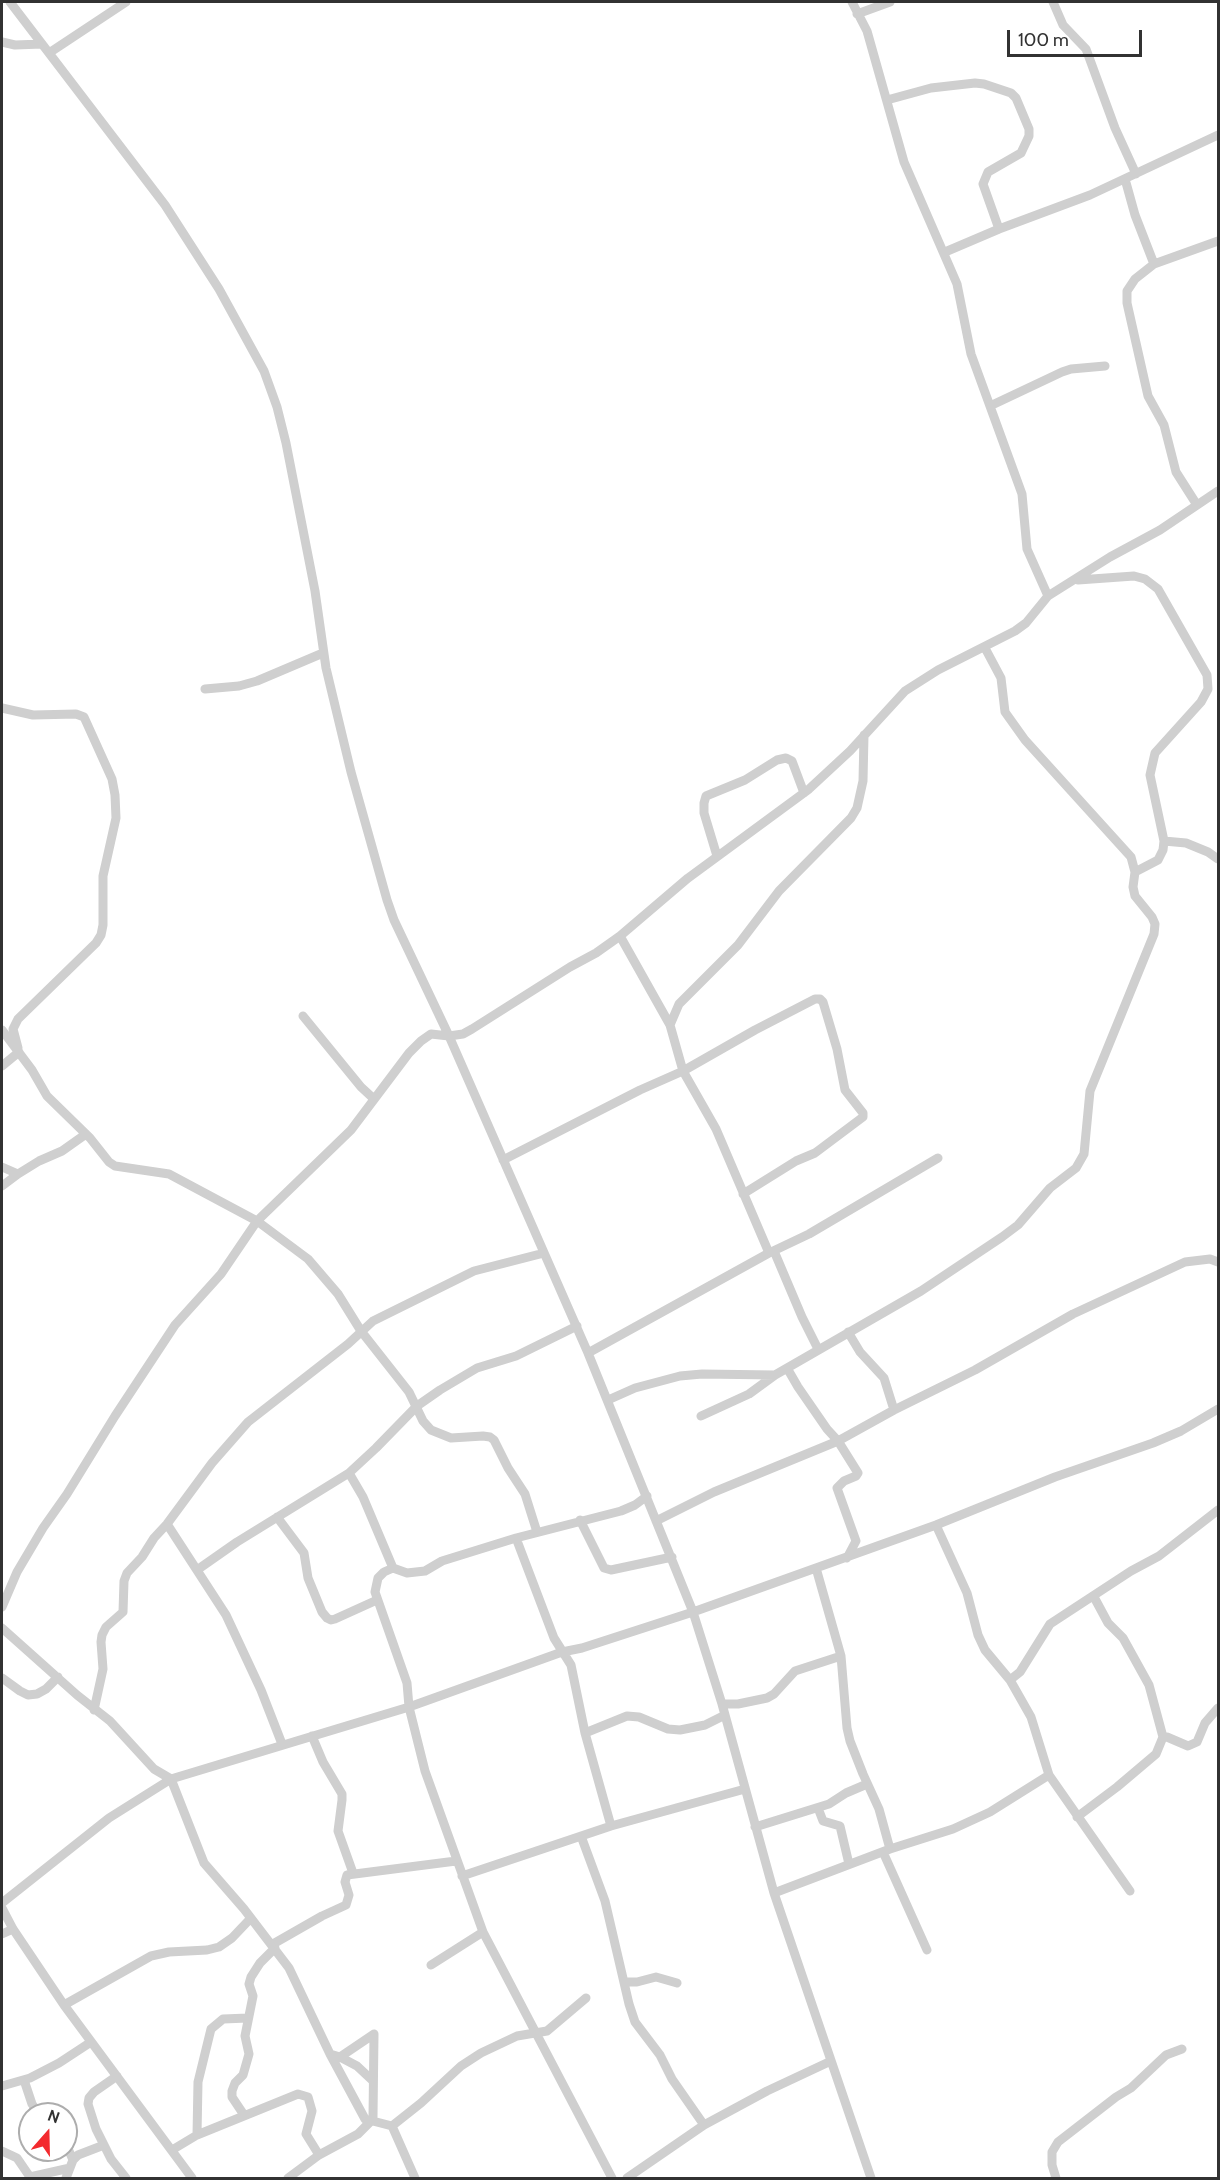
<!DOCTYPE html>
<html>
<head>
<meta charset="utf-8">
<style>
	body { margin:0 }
	#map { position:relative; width:1220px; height:2180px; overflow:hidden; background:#fff; font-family:Cabin,sans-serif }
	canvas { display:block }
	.frame { position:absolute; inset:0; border:3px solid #323232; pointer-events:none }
	.north { position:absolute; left:18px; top:2102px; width:60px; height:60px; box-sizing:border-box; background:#fff; border:2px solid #adadad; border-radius:50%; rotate:20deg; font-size:16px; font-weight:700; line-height:24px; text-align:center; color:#323232 }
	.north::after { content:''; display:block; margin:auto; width:21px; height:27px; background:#f32a2e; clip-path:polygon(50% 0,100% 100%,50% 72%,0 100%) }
	.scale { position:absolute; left:1007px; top:30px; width:135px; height:27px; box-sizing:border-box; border:3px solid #323232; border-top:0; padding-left:8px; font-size:18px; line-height:21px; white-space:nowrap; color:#323232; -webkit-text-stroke:4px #fff; paint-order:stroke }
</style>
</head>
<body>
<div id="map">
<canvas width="1220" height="2180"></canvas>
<div class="frame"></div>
<div class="north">N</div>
<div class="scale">100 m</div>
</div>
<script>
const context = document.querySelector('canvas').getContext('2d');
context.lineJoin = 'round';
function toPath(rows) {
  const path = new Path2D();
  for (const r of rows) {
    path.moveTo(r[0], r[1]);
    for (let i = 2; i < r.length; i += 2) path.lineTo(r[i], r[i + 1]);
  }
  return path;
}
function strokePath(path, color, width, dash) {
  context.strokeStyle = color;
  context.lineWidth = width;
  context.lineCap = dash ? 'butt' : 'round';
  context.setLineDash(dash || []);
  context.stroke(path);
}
const minor = toPath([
	[10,2,165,205,219,289,264,371,277,407,286,443,315,591,326,668,351,772,387,900,394,920,449,1036,588,1353,693,1612,722,1704,774,1893,871,2178],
	[852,2,867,31,904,162,957,284,971,354,1022,494,1027,549,1048,596],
	[1053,2,1063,25,1086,49,1115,128,1136,174],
	[857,14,890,2],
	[2,42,15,45,42,44],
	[49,53,126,2],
	[887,100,931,88,975,83,984,84,1011,93,1016,98,1029,129,1029,136,1021,153,988,172,983,184,999,229],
	[1125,179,1135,215,1154,264],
	[945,252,999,229,1090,195,1218,135],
	[990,406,1062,372,1071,369,1105,366],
	[1197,505,1176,472,1164,425,1148,396,1127,303,1127,291,1135,279,1154,264,1218,241],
	[1078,580,1134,576,1145,579,1158,589,1207,675,1208,689,1201,702,1155,753,1150,775,1164,841,1163,850,1158,860,1135,872],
	[205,689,239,686,257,681,323,653],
	[2,708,33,715,76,714,84,717,112,779,115,795,116,818,103,876,103,925,101,935,96,943,18,1019,13,1029,18,1048],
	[1164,841,1186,843,1208,852,1218,859],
	[717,856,704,813,704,803,706,796,745,780,777,760,786,758,792,761,804,793],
	[620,936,670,1025,683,1071,716,1129,769,1253],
	[303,1016,361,1087,374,1099],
	[670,1025,679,1004,738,945,779,891,851,818,857,808,863,781,864,735],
	[2,1030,32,1070,47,1096,90,1138,109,1162,115,1166,169,1174,257,1221,308,1259,338,1294,361,1331,409,1392,423,1421,431,1430,451,1438,483,1436,490,1437,494,1440,508,1468,525,1494,537,1532],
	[2,1066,19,1052],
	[503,1160,640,1090,683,1071,755,1030,815,999,820,999,823,1002,837,1049,845,1090,863,1113,863,1117,815,1153,796,1161,743,1194],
	[2,1167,18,1174],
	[2,1186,18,1174,39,1161,62,1151,86,1134],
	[774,1251,802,1317,818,1349],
	[848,1332,860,1352,884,1378,894,1410],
	[588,1353,769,1253,809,1234,938,1158],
	[787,1368,798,1387,827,1429,838,1441,858,1473,856,1476,844,1481,837,1488,856,1541,847,1558],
	[608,1400,635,1388,680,1376,702,1374,775,1375],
	[701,1416,749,1394,775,1375,921,1291,1002,1237,1018,1225,1050,1188,1076,1168,1084,1154,1090,1091,1154,934,1155,924,1152,917,1135,896,1133,887,1135,872,1131,857,1025,740,1005,712,1001,678,985,648],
	[349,1473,363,1497,393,1568],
	[277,1517,304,1553,308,1578,322,1612,327,1618,331,1620,335,1619,377,1600],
	[580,1520,604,1568,611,1570,672,1557],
	[656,1521,714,1492,838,1441,894,1410,975,1370,1073,1314,1185,1262,1210,1259,1218,1262],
	[167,1524,226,1615,261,1690,282,1744],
	[936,1525,967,1593,978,1635,985,1650,1010,1680,1031,1717,1049,1775,1130,1891],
	[516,1538,554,1638,571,1665,585,1733,611,1826],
	[816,1568,841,1656,847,1728,850,1741,863,1774,879,1809,890,1849],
	[197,1570,237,1542,349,1473,376,1448,417,1406,440,1390,477,1368,516,1356,577,1326],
	[2,1607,17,1572,43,1528,67,1494,115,1416,175,1325,221,1274,257,1221,351,1130,409,1053,421,1041,431,1034,449,1036,463,1034,472,1029,570,967,596,953,620,936,688,878,809,789,850,751,905,691,938,670,1015,631,1026,623,1048,596,1110,557,1160,530,1218,491],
	[2,1628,77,1695,110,1721,154,1769,171,1779,204,1863,244,1909,289,1968,330,2054,340,2057,357,2066,372,2080],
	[2,1678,20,1691,28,1695,37,1694,46,1689,58,1677],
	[1010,1680,1020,1672,1050,1624,1131,1571,1159,1556,1218,1510],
	[722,1704,738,1704,767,1698,774,1694,795,1671,841,1656],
	[94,1710,103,1669,101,1642,102,1635,106,1627,123,1612,124,1581,127,1573,142,1557,154,1538,167,1524,212,1463,248,1422,348,1344,373,1321,474,1271,544,1253],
	[585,1733,627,1716,639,1717,668,1729,680,1730,705,1725,725,1715],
	[312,1736,323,1762,342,1794,342,1800,338,1831,353,1873],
	[1163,1737,1167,1737,1188,1746,1197,1742,1205,1723,1218,1708],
	[818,1808,823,1821,840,1826,849,1864],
	[1077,1817,1117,1787,1156,1754,1163,1737,1149,1685,1123,1638,1108,1623,1094,1597],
	[755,1827,829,1804,846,1793,867,1784],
	[581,1836,605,1901,629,2004,635,2022,660,2055,672,2079,704,2125],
	[883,1852,927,1950],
	[462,1876,611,1826,745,1789],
	[774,1893,890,1849,953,1829,990,1812,1049,1775],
	[2,1903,109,1818,171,1779,409,1707,562,1652,582,1648,693,1612,936,1525,1055,1477,1153,1443,1181,1431,1218,1409],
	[2,1908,13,1929,64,2005,192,2178],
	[2,1934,13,1929],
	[273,1944,322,1916,346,1905,349,1895,345,1882,347,1875,456,1861],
	[431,1965,483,1932],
	[624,1982,637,1982,656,1977,677,1983],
	[64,2005,151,1956,169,1952,207,1950,219,1947,232,1938,251,1918],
	[330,2054,365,2119,392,2126],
	[340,2057,374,2034],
	[117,2076,94,2092,89,2098,88,2104,96,2129,111,2159,126,2178],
	[24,2080,32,2104,39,2114],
	[2,2086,30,2078,59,2063,91,2042],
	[244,2115,232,2097,232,2091,235,2083,243,2075,249,2054,245,2036,253,1996,249,1984,251,1977,260,1963,275,1948],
	[392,2126,421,2103,461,2066,481,2053,517,2036,547,2031,586,1998],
	[392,2126,415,2178],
	[197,2135,198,2082,211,2029,223,2019,248,2018],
	[66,2144,73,2160],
	[172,2150,197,2135,298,2094,308,2097,312,2111,306,2134,319,2155],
	[2,2151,17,2158,30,2177,70,2168],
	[66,2178,73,2160,78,2155,104,2145],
	[288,2178,319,2155,358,2134,370,2122,373,2117,374,2034],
	[612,2178,483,1932,425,1771,409,1707,407,1683,375,1592,378,1578,384,1572,393,1568,407,1573,425,1571,442,1561,516,1538,621,1511,635,1505,647,1496],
	[627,2178,704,2125,767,2091,831,2061],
	[1056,2178,1052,2165,1052,2152,1058,2142,1116,2097,1131,2088,1166,2055,1182,2049]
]);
strokePath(minor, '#cfcfcf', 9);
</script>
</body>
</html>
